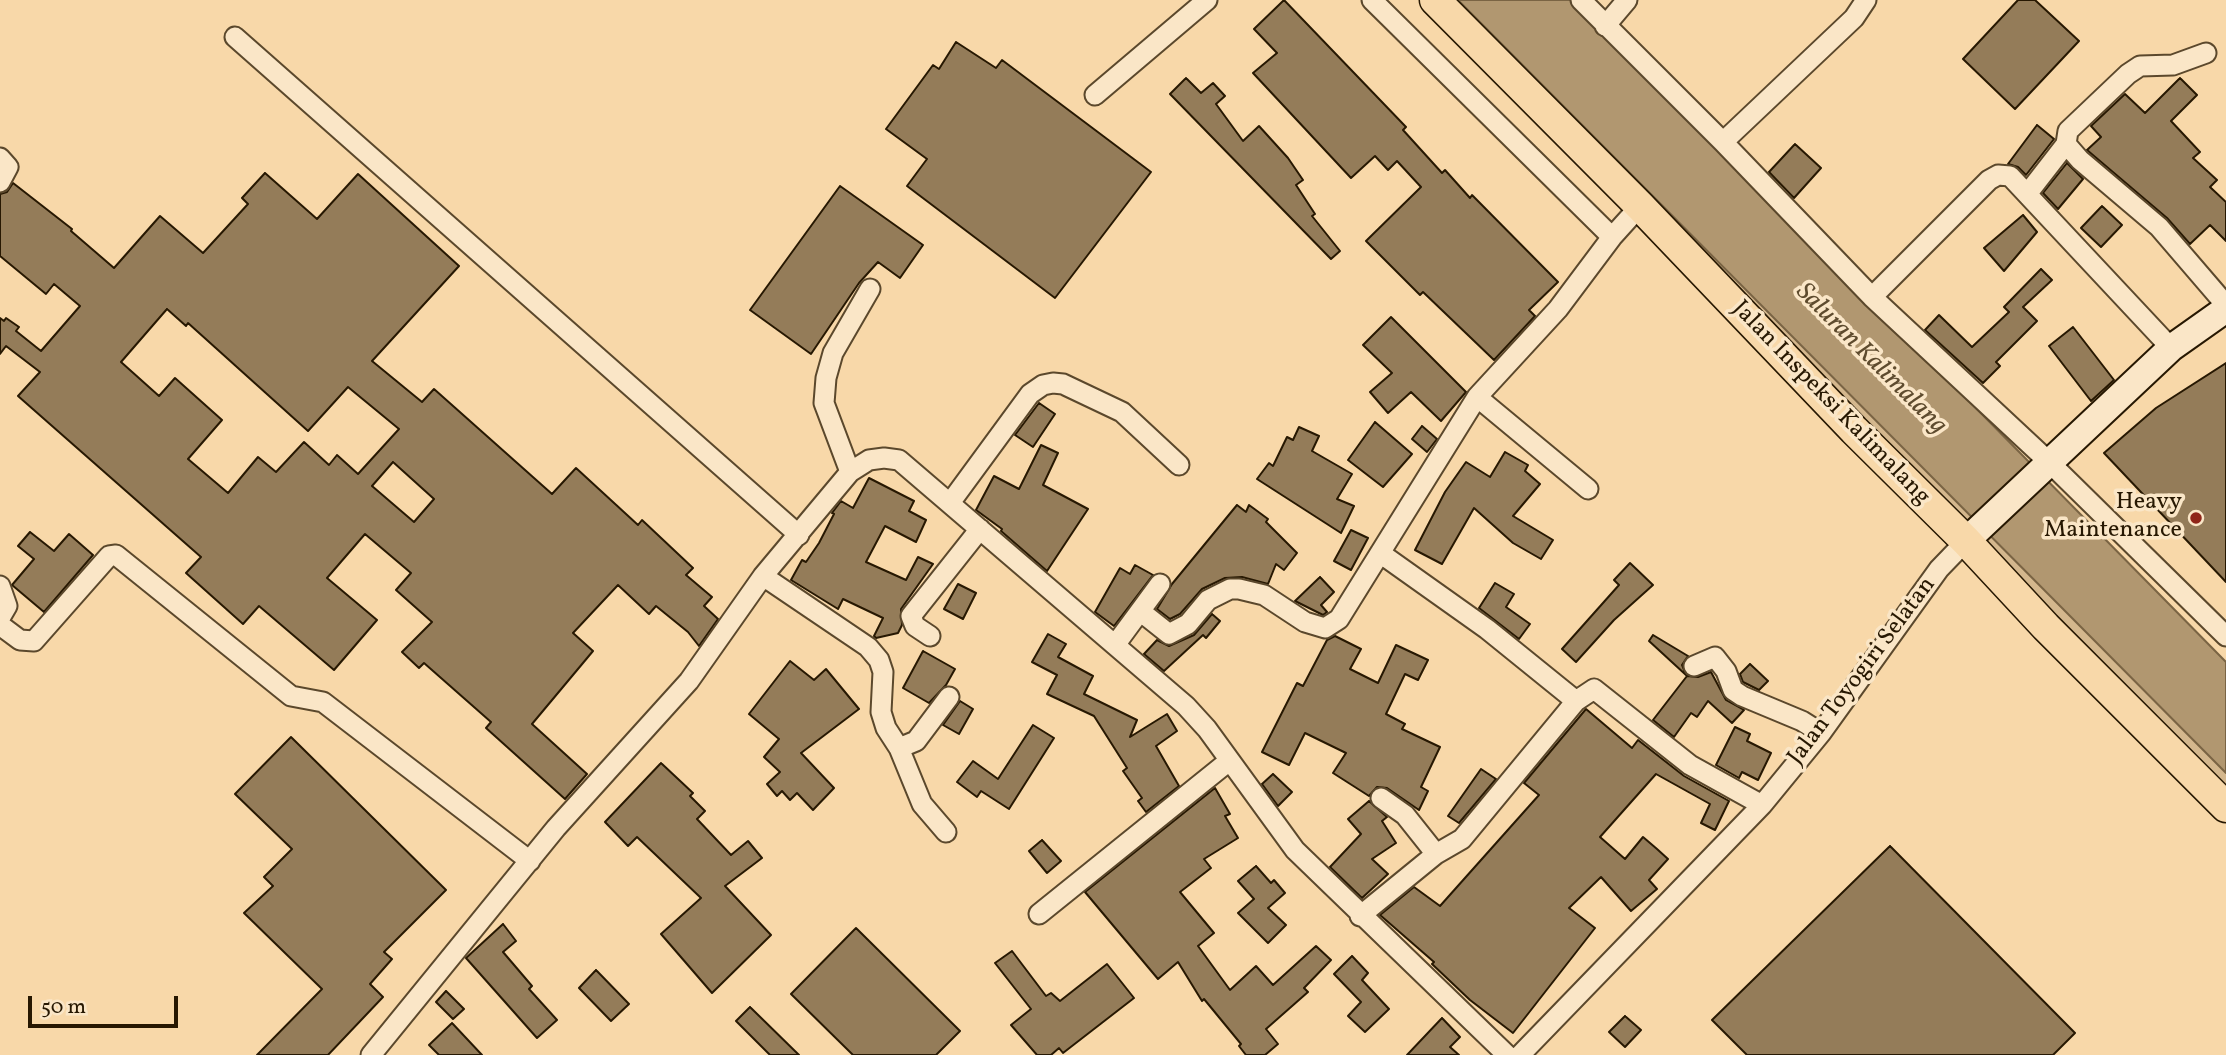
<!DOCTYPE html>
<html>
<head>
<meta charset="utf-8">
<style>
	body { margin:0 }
	#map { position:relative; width:2226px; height:1055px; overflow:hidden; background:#f8d8a9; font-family:Vollkorn,serif }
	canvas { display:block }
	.scale { position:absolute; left:28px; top:996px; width:150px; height:32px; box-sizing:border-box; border:4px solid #271802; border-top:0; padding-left:9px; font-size:21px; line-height:24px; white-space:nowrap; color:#271802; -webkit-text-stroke:5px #fae6c7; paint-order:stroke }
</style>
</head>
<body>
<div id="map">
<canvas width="2226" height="1055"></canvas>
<div class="scale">50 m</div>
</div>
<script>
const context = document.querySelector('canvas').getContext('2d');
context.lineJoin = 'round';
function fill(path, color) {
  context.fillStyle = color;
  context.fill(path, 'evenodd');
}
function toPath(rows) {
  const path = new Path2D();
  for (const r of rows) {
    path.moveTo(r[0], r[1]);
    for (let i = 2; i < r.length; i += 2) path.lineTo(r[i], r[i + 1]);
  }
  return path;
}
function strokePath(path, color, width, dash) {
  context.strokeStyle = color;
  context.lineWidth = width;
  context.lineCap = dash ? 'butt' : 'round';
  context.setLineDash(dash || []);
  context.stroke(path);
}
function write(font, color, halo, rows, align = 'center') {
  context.font = font + ' Vollkorn,serif';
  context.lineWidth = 7;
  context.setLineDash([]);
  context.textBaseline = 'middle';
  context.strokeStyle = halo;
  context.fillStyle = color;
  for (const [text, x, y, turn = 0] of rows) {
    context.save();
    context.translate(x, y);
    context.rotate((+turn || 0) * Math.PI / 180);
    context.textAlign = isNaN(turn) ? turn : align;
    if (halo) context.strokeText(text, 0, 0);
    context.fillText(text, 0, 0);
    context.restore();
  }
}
const green = toPath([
	[1435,0,1458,0,2226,773,2226,807,1969,529]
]);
const water = toPath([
	[1458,0,1574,0,2226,662,2226,773,1458,0]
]);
const building = toPath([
	[1284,0,1406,127,1403,130,1442,173,1445,170,1470,198,1472,195,1558,282,1529,310,1535,316,1494,360,1423,292,1420,295,1366,241,1421,187,1397,161,1388,170,1375,156,1351,178,1253,73,1277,53,1254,29,1284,0],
	[2018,0,2035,0,2079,41,2015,109,1963,59,2018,0],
	[956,42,996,68,1002,60,1151,172,1055,298,907,186,927,159,886,129,933,65,939,69,956,42],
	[1186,78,1201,93,1213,83,1225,96,1216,104,1243,141,1259,126,1288,158,1303,180,1296,185,1315,214,1312,216,1340,251,1331,259,1170,94,1186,78],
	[2180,78,2197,95,2171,121,2200,152,2193,158,2217,180,2210,187,2226,202,2226,241,2210,225,2190,244,2167,218,2087,150,2101,137,2091,126,2125,94,2145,113,2180,78],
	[2037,125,2054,139,2026,175,2018,167,2008,164,2037,125],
	[1795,144,1821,168,1794,198,1769,172,1795,144],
	[2067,163,2083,179,2058,209,2043,193,2067,163],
	[265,173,317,219,358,174,459,266,372,361,422,402,434,389,552,494,576,468,638,525,642,520,693,568,686,575,712,597,704,606,718,619,699,646,688,632,656,606,649,614,618,585,573,633,593,651,532,724,587,774,565,799,486,728,491,722,424,663,419,668,402,652,432,622,396,590,411,573,365,534,327,578,377,620,334,670,259,606,243,624,186,573,201,557,18,396,40,372,6,346,0,354,0,318,4,321,6,318,19,327,16,331,41,351,80,306,54,284,46,294,0,256,0,194,7,192,13,183,72,229,71,231,114,268,160,216,203,253,248,204,242,198,265,173],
	[167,309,186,326,188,323,308,431,348,387,399,429,358,474,337,455,329,465,304,442,276,472,258,457,228,493,188,459,222,420,175,378,159,396,121,362,167,309],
	[393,462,434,499,414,522,372,486,393,462],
	[840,186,923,245,900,278,878,262,859,283,811,354,750,310,840,186],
	[2102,206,2122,225,2101,247,2081,228,2102,206],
	[2023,215,2037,232,2004,271,1984,248,2023,215],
	[2041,269,2052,280,2023,307,2037,321,1996,362,2000,366,1983,383,1925,330,1939,315,1972,347,2009,312,2004,307,2041,269],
	[1391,317,1466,392,1441,421,1411,392,1388,413,1370,392,1392,373,1363,345,1391,317],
	[2073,327,2114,380,2091,401,2049,346,2073,327],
	[2226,363,2226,582,2104,453,2156,408,2226,363],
	[1039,403,1055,414,1033,447,1015,435,1039,403],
	[1375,422,1412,454,1383,487,1348,460,1375,422],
	[1422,426,1437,439,1427,452,1412,439,1422,426],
	[1299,427,1319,436,1312,451,1352,474,1337,499,1354,506,1341,533,1257,479,1269,463,1273,466,1287,437,1293,440,1299,427],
	[1041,445,1058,453,1043,485,1088,509,1047,571,1001,531,1002,529,976,510,994,476,1019,489,1041,445],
	[1505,452,1528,465,1525,471,1540,484,1513,516,1553,540,1541,559,1513,543,1474,508,1442,564,1415,550,1445,492,1466,462,1490,477,1505,452],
	[869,478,914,501,909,511,926,520,916,542,885,526,866,562,906,580,918,557,933,564,901,609,902,625,898,633,876,638,874,636,883,618,843,599,838,609,791,580,802,560,806,562,819,543,834,514,832,513,841,501,853,508,869,478],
	[1237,505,1246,512,1249,505,1268,519,1266,522,1297,553,1284,570,1276,564,1268,584,1242,577,1225,578,1202,589,1180,614,1170,619,1157,609,1172,584,1237,505],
	[1351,530,1368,538,1351,570,1334,561,1351,530],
	[30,532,54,551,69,534,93,555,44,612,12,585,34,559,18,546,30,532],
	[1630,563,1653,585,1614,620,1576,662,1562,649,1619,585,1614,580,1630,563],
	[1135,565,1153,575,1114,626,1095,612,1120,568,1130,574,1135,565],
	[1320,577,1334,592,1321,605,1327,612,1323,615,1295,601,1320,577],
	[1495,583,1514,594,1506,607,1530,624,1519,639,1479,608,1495,583],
	[958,584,976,593,963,619,944,609,958,584],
	[1212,614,1220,621,1206,638,1203,635,1164,671,1144,654,1157,640,1169,646,1194,635,1212,614],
	[1048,634,1066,644,1058,657,1093,676,1084,694,1137,720,1130,737,1167,714,1177,731,1156,746,1179,786,1146,812,1138,801,1142,798,1123,771,1127,768,1094,716,1047,694,1057,675,1032,662,1048,634],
	[1653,635,1688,656,1682,665,1686,675,1649,641,1653,635],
	[1335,636,1361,649,1350,669,1378,683,1396,645,1428,660,1418,680,1405,674,1386,714,1405,724,1402,729,1440,747,1421,787,1428,791,1419,810,1387,788,1377,787,1369,796,1333,773,1346,753,1305,733,1289,765,1262,752,1297,683,1303,686,1327,640,1335,636],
	[923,651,955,669,946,685,929,703,903,688,923,651],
	[790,661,814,680,826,669,859,709,801,753,834,788,813,810,797,793,790,800,782,791,777,796,767,784,780,772,764,757,779,739,749,714,790,661],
	[1750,664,1768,681,1759,690,1743,682,1740,674,1750,664],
	[1711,672,1726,700,1744,710,1732,723,1708,701,1697,717,1691,713,1674,737,1653,720,1687,676,1698,677,1711,672],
	[960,701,973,709,959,734,943,725,960,701],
	[1586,709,1632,748,1638,740,1684,776,1729,801,1715,830,1701,823,1710,804,1656,774,1600,837,1625,859,1643,837,1657,849,1668,859,1649,880,1657,889,1631,911,1601,877,1569,908,1595,928,1513,1033,1470,1000,1432,964,1434,962,1380,915,1414,887,1440,906,1539,795,1524,783,1586,709],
	[1033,725,1054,738,1009,809,981,791,977,797,957,782,973,761,998,779,1033,725],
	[1735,727,1750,734,1747,741,1771,753,1758,780,1742,772,1739,778,1716,765,1735,727],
	[291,737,446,890,384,952,392,959,370,984,383,997,328,1055,257,1055,322,989,244,913,273,886,264,877,292,849,235,794,291,737],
	[661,763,693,793,690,796,705,811,697,819,731,855,748,841,762,858,725,886,771,935,712,993,661,934,701,898,637,837,628,846,605,822,661,763],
	[1481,769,1496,779,1459,823,1448,816,1481,769],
	[1273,774,1292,792,1278,806,1262,784,1273,774],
	[1215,788,1230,814,1225,816,1238,838,1204,859,1211,868,1180,892,1214,933,1198,946,1230,990,1256,966,1273,985,1316,946,1331,960,1304,988,1308,992,1266,1029,1278,1044,1265,1055,1246,1055,1239,1046,1241,1044,1204,999,1202,1001,1178,962,1158,979,1085,892,1215,788],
	[1369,801,1387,817,1382,821,1396,843,1372,859,1388,874,1362,898,1330,867,1361,834,1348,819,1369,801],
	[1042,840,1061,861,1047,873,1029,851,1042,840],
	[1890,846,2075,1033,2053,1055,1747,1055,1712,1020,1890,846],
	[1256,866,1271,883,1274,880,1285,893,1268,908,1286,925,1268,943,1238,913,1254,899,1238,881,1256,866],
	[503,924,516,941,503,952,532,986,529,989,557,1020,537,1038,466,958,503,924],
	[856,928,960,1031,936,1055,853,1055,791,994,856,928],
	[1012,951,1046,996,1051,993,1060,1001,1107,964,1134,998,1063,1053,1059,1048,1051,1055,1037,1055,1011,1025,1031,1009,995,963,1012,951],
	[1352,956,1368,973,1362,980,1389,1009,1365,1032,1348,1016,1361,1002,1334,974,1352,956],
	[596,970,629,1004,611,1021,579,988,596,970],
	[446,991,464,1009,453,1019,436,1002,446,991],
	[750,1007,799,1055,770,1055,736,1021,750,1007],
	[1625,1016,1641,1030,1625,1047,1609,1032,1625,1016],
	[1442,1018,1460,1037,1450,1047,1459,1055,1407,1055,1442,1018],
	[452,1023,482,1055,439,1055,429,1045,452,1023]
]);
const street = toPath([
	[1372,0,1612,237],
	[1581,0,1723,142,1872,297,2048,461,2226,636],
	[1605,26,1627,0],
	[235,37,799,535],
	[1095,95,1207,0],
	[1723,142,1854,18,1866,0],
	[2066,144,2080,160,2159,227,2226,305],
	[0,158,8,167,0,182],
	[2028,193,2066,144,2068,131,2128,74,2140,66,2173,65,2206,53],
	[1872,297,1989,180,1998,175,2010,176,2171,348],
	[1477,397,1588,489],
	[850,472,824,403,826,378,833,353,870,289],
	[950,503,1030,394,1043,385,1053,383,1063,384,1122,412,1179,465],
	[1380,553,1487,629,1576,701],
	[763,576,868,647,879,660,883,672,881,712,886,728,899,748,922,804,946,832],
	[0,586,7,606,0,618],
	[1140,611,1169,634,1188,624,1208,600,1230,589,1239,589,1264,595,1305,622,1325,628,1339,619,1477,397,1558,309,1612,237,1640,206],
	[0,625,20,640,34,641,109,556,116,555,291,696,323,702,530,861],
	[930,636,915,626,911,616,980,529],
	[1115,645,1160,584],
	[1694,666,1715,657,1726,671,1733,690,1742,696,1802,721,1821,733],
	[899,748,916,741,949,697],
	[1436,854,1462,839,1576,701,1594,689,1690,765,1762,805],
	[1039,914,1229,761],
	[1360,916,1436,854,1405,815,1381,798],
	[371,1055,556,828,689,681,763,576,850,472,869,460,884,458,899,460,1186,706,1207,729,1295,850,1507,1055],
	[1520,1055,1762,805,1821,733,1939,569,1966,541]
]);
const secondary = toPath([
	[1966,541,2171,348,2226,309]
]);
const primary = toPath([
	[1435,0,1640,206,1854,430,1966,541,2046,627,2226,807]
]);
const markers = [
	[2196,518,7,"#8f2418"]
];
const streetNames = [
	["Jalan Inspeksi Kalimalang",1830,404,46],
	["Jalan Toyogiri Selatan",1863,672,-53]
];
const poiNames = [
	["Heavy",2182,504],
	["Maintenance",2182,532]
];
const waterNames = [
	["Saluran Kalimalang",1870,360,45]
];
fill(green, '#d4b78d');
fill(water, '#b19770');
strokePath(water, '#7a6444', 2);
fill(building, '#947c59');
strokePath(building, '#271802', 2);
strokePath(street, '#5b482c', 23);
strokePath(secondary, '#271802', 30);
strokePath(primary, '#271802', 33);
strokePath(street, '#fae6c7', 19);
strokePath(secondary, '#fae6c7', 26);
strokePath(primary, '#f8d8a9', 30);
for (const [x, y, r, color] of markers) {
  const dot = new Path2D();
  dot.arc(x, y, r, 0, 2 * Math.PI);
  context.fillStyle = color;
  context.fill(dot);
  strokePath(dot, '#fae6c7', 2.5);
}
write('24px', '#271802', '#fae6c7', streetNames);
write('24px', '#271802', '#fae6c7', poiNames, 'right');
write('italic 26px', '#5e4b2e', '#fae6c7', waterNames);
</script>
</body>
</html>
